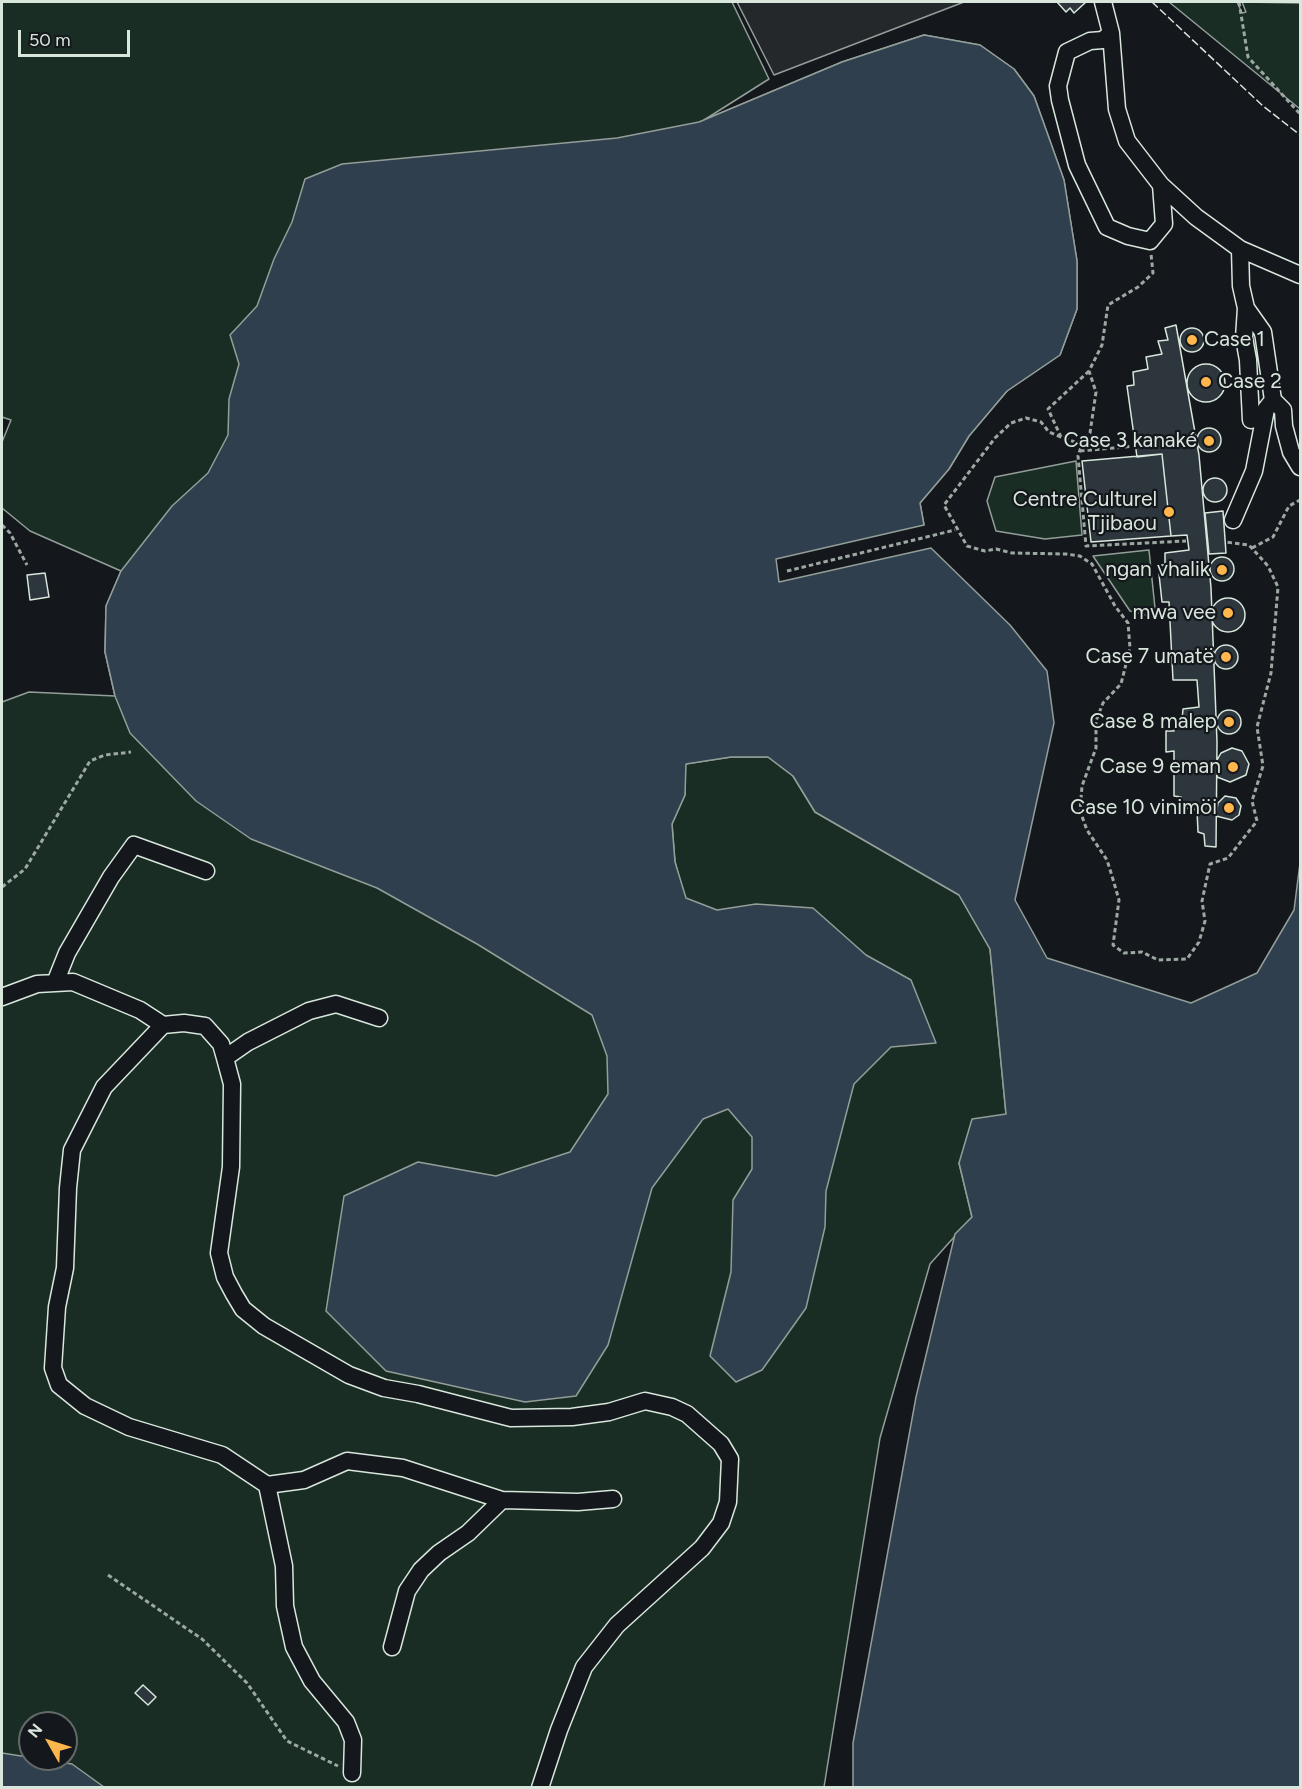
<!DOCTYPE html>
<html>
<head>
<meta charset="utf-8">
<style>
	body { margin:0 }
	#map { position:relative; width:1302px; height:1789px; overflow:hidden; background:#14181c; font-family:Figtree,sans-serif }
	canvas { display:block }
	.frame { position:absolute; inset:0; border:3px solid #d8e6dc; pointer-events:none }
	.north { position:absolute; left:18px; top:1711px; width:60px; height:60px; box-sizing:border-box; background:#14181c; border:2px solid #626a69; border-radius:50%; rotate:309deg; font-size:16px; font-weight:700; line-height:24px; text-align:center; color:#d8e6dc }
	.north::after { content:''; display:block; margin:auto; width:21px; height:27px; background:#ffb74d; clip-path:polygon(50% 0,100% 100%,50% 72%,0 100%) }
	.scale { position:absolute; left:18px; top:30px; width:112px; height:27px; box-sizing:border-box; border:3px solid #d8e6dc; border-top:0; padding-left:8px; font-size:18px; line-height:21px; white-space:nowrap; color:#d8e6dc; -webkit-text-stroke:4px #14181c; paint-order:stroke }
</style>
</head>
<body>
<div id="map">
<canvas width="1302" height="1789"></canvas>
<div class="frame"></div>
<div class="north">N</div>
<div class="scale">50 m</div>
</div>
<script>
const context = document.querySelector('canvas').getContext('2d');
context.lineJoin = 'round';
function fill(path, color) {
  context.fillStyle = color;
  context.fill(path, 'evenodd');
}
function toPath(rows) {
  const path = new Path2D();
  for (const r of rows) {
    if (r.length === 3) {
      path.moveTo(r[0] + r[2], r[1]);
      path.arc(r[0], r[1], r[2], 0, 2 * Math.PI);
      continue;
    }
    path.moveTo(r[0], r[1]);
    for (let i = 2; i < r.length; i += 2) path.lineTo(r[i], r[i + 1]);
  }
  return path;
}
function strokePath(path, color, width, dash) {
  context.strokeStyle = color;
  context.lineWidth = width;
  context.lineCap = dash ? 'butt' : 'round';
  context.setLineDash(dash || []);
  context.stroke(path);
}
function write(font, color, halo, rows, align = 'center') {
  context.font = font + ' Figtree,sans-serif';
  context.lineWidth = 4.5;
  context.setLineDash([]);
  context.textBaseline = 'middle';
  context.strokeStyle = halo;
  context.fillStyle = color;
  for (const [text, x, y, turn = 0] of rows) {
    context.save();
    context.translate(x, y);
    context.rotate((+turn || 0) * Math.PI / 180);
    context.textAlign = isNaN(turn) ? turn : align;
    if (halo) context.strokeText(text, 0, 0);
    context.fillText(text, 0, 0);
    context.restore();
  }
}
const green = toPath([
	[2,2,732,2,769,79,704,120,842,62,924,35,980,45,1014,69,1034,96,1064,180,1077,261,1077,309,1060,355,1007,391,969,436,949,469,920,503,924,525,434,188,685,898,675,862,672,824,685,795,685,764,731,757,768,757,793,776,815,812,959,895,990,949,1006,1114,959,1163,972,1217,930,1264,880,1438,824,1787,2,1788,2,702,29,692,115,696,105,652,106,606,121,571,30,531,2,508,2,442,11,420,2,417,2,2],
	[30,1723,66,1723,66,1759,30,1759,30,1723],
	[1169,2,1237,2,1242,13,1246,12,1242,2,1300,3,1300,109,1169,2],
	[1076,461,1082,535,1045,539,996,531,987,501,995,477,1076,461],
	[1149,550,1156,618,1130,611,1093,556,1149,550]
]);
const parking = toPath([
	[737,2,964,2,774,75,737,2]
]);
const water = toPath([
	[924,35,980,45,1014,69,1034,96,1064,180,1077,261,1077,309,1060,355,1007,391,969,436,949,469,920,503,924,525,776,559,779,582,931,548,1010,625,1047,671,1054,723,1015,900,1047,958,1191,1003,1257,973,1294,910,1300,863,1300,1787,853,1787,853,1743,916,1397,955,1234,972,1217,959,1163,972,1119,1006,1114,990,949,959,895,815,812,793,776,768,757,731,757,686,764,685,795,672,824,675,862,686,898,717,910,756,904,813,908,866,955,911,980,936,1043,891,1047,854,1084,826,1191,825,1227,806,1308,762,1370,736,1382,710,1356,731,1272,733,1200,752,1169,752,1137,728,1109,703,1119,652,1188,608,1345,576,1396,525,1402,386,1371,326,1311,344,1196,418,1162,496,1176,570,1152,608,1094,607,1056,592,1015,477,944,377,888,251,839,196,801,130,733,115,696,105,652,106,606,121,571,172,506,208,473,228,435,229,399,239,364,230,335,257,306,274,259,292,222,305,179,342,164,617,138,699,122,842,62,924,35],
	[2,1753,72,1764,104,1787,2,1787,2,1753]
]);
const building = toPath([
	[1057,2,1086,2,1074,13,1070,8,1066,12,1057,2],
	[1176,325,1199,455,1211,588,1217,742,1216,847,1205,846,1204,834,1198,832,1197,810,1182,807,1181,797,1174,796,1174,751,1166,752,1166,731,1174,731,1174,720,1182,720,1183,709,1199,707,1197,680,1173,680,1169,602,1162,602,1158,565,1165,565,1165,553,1189,550,1187,535,1171,536,1162,454,1137,457,1127,386,1134,385,1133,372,1148,369,1146,357,1162,354,1158,341,1168,340,1165,328,1176,325],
	[1192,340,12],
	[1206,383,19],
	[1209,440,12],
	[1162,454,1171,536,1091,542,1082,461,1162,454],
	[1215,490,12],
	[1223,511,1226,553,1209,554,1205,513,1223,511],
	[1222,569,12],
	[45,573,49,597,30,600,27,575,45,573],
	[1228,615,17],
	[1226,657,12],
	[1229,722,12],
	[1232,748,1242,751,1249,764,1246,775,1230,782,1217,777,1217,760,1221,753,1232,748],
	[1225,796,1236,798,1241,806,1239,815,1232,820,1216,816,1218,803,1225,796],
	[143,1685,156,1697,148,1705,135,1693,143,1685]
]);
const path = toPath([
	[1239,2,1248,57,1300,114],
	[1089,371,1048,409,1061,437,1075,442,1083,441,1090,433,1096,392,1089,371,1102,345,1108,305,1138,287,1153,273,1151,254],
	[1061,437,1049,432,1041,422,1026,418,1011,423,995,438,944,505,967,546,985,551,996,549,1012,553,1066,554,1080,556,1092,564,1115,606,1128,623,1130,648,1121,684,1103,703,1096,721,1096,748,1082,786,1080,811,1087,830,1107,860,1112,876,1119,900,1113,945,1124,953,1142,952,1158,960,1187,959,1199,942,1205,921,1202,901,1210,864,1228,858,1257,821,1252,801,1263,766,1257,727,1271,673,1278,587,1268,566,1249,545,1225,542],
	[1083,441,1078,456,1086,546,1186,541],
	[1080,451,1136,446],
	[2,525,10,533,27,565],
	[1252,548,1273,537,1289,506,1300,500],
	[787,571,955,530],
	[2,887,25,869,90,761,105,755,131,752],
	[108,1575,202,1639,247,1683,287,1741,338,1766]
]);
const minor = toPath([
	[1103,2,1111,33,1117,109,1127,141,1161,185,1196,217,1240,249,1300,275],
	[1111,33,1103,40,1090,41,1067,52,1058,86,1060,100,1077,165,1107,227,1128,236,1150,241,1164,224,1161,185],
	[1246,308,1244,338,1248,360,1251,420],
	[1273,400,1283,410,1284,426,1291,452,1300,467],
	[1233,520,1254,471,1266,409,1273,400,1263,332,1246,308,1241,286,1240,249],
	[55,983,67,953,111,877,134,845,206,871],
	[2,997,37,984,73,982,140,1010,163,1025],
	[225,1058,248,1042,309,1011,336,1004,379,1018],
	[267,1485,304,1480,347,1461,403,1468,502,1500,578,1502,613,1499],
	[392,1647,407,1591,421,1570,439,1553,468,1533,502,1500],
	[352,1773,353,1740,346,1722,312,1681,294,1647,285,1606,284,1566,267,1485,222,1455,129,1427,85,1406,59,1385,53,1368,57,1307,65,1268,68,1188,72,1150,104,1087,163,1025,184,1023,205,1026,221,1044,225,1058,232,1084,231,1167,219,1253,225,1277,234,1294,243,1309,264,1326,349,1375,384,1388,418,1394,511,1418,572,1417,609,1412,645,1401,672,1407,687,1414,721,1444,730,1459,728,1502,721,1523,702,1548,617,1625,584,1667,559,1730,540,1788]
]);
const fence = toPath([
	[1152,2,1263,106,1300,135]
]);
const markers = [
	[1192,340,6,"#ffb74d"],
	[1206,382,6,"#ffb74d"],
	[1209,441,6,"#ffb74d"],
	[1169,512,6,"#ffb74d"],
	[1222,570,6,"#ffb74d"],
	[1228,613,6,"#ffb74d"],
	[1226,657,6,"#ffb74d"],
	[1229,722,6,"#ffb74d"],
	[1233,767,6,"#ffb74d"],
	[1229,808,6,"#ffb74d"]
];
const poiNames = [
	["Case 1",1204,340,"left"],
	["Case 2",1218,382,"left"],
	["Case 3 kanaké",1197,441],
	["Centre Culturel",1157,500],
	["Tjibaou",1157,524],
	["ngan vhalik",1210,570],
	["mwa vee",1216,613],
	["Case 7 umatë",1214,657],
	["Case 8 malep",1217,722],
	["Case 9 eman",1221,767],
	["Case 10 vinimöi",1217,808]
];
fill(green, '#1a2d24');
strokePath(green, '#939e99', 1.5);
fill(parking, '#24282b');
strokePath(parking, '#939e99', 1.5);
fill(water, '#2f3f4d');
strokePath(water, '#939e99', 1.5);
fill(building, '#2c363c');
strokePath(building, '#d8e6dc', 1.5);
strokePath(minor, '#d8e6dc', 19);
strokePath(path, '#9da8a2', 3, [4.5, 3]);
strokePath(minor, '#14181c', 16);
strokePath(fence, '#d8e6dc', 1.5, [8, 3]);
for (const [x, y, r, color] of markers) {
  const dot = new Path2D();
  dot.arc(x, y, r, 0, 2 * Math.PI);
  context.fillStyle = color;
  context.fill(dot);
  strokePath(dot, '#14181c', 2);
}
write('21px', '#d8e6dc', '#14181c', poiNames, 'right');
</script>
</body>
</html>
